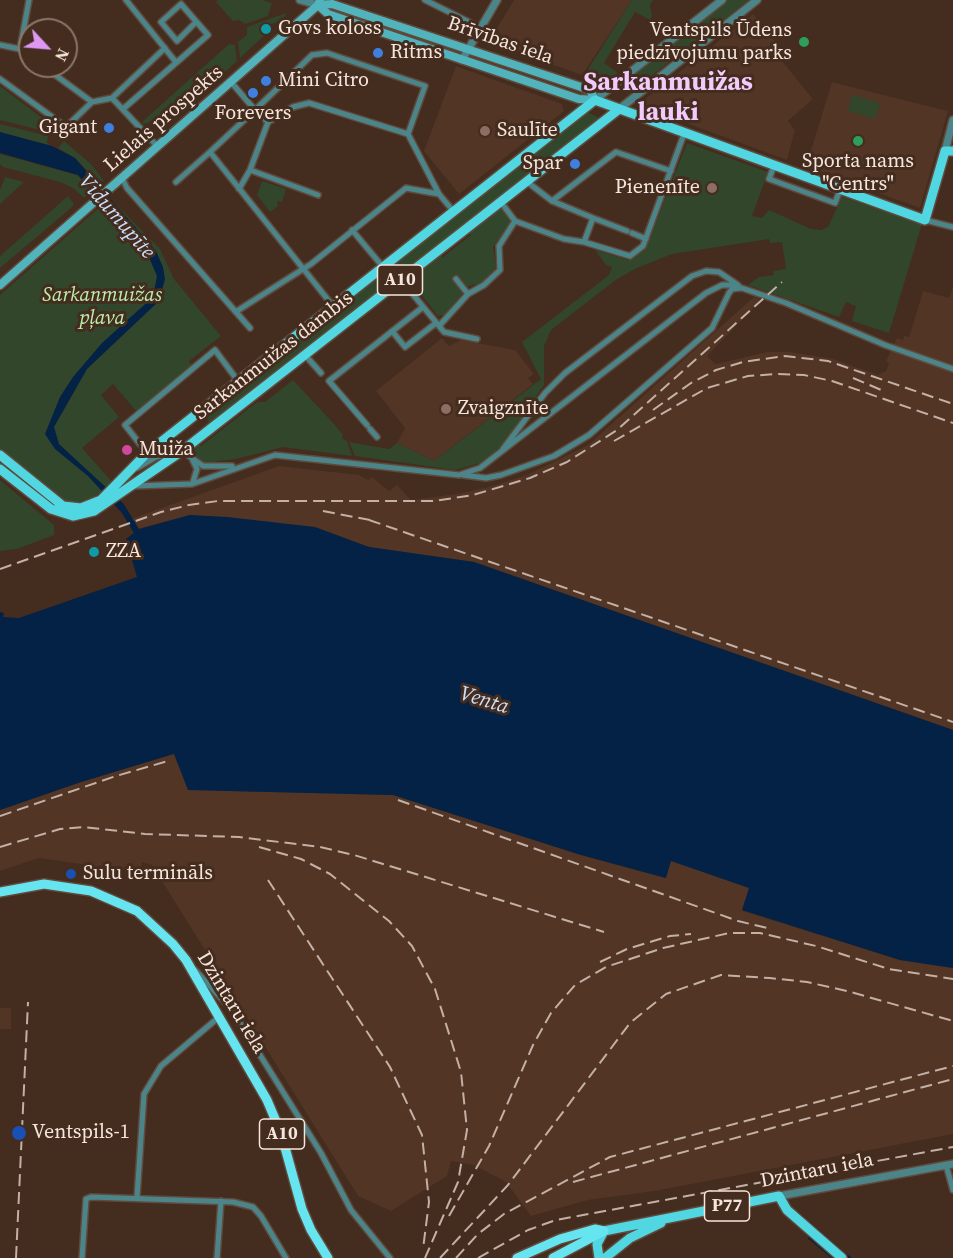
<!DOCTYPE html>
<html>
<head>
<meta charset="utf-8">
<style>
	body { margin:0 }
	#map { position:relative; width:953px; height:1258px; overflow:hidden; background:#442c1e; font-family:"Source Serif 4",serif }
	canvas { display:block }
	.north { position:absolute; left:18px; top:18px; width:60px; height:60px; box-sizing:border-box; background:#442c1e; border:2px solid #8b766a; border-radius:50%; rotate:116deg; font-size:16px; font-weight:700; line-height:24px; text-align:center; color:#f5e5dc }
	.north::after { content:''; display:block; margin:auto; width:21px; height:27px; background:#de98f2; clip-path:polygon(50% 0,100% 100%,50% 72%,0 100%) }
</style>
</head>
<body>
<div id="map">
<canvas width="953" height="1258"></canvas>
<div class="north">N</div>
</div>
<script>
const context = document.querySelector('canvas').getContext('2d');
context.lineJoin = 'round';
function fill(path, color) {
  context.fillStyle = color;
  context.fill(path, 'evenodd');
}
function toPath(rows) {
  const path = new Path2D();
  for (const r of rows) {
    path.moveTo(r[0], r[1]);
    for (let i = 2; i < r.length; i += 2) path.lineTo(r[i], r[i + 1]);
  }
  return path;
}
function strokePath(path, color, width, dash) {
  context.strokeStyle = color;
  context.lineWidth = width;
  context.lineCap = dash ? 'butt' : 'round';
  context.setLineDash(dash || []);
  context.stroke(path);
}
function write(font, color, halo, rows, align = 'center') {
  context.font = font + ' "Source Serif 4",serif';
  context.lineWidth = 6;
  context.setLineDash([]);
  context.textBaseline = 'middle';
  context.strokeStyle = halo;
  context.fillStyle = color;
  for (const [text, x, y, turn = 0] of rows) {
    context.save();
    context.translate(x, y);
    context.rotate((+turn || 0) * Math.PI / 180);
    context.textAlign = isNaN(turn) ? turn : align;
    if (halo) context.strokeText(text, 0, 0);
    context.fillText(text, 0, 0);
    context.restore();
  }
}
const built = toPath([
	[514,0,632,0,582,75,506,48,497,28],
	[753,14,787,56,782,61,813,99,788,121,795,130,787,160,640,106,640,103],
	[456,66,562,104,564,111,459,194,424,151],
	[832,82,948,111,920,208,806,167],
	[953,287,953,730,474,562,369,547,344,539,190,515,138,529,131,519,279,466,359,475,368,480,372,477,389,491,397,485,411,500,457,494,489,487,527,475,588,445,754,297,761,300,707,356,716,364,767,352,790,352,833,359,878,375,886,371,889,363,886,361,897,338,903,340,904,336,909,337,923,291,949,298],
	[442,338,449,346,461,340,515,350,534,374,528,378,533,384,434,461,397,443,405,428,376,391],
	[174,753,189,790,393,795,581,855,665,878,671,860,750,888,743,911,900,960,953,968,953,1134,655,1191,588,1200,531,1216,506,1182,474,1165,451,1161,447,1176,391,1211,358,1196,152,865,142,862,141,870,130,871,39,858,0,871,0,810,81,782],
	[0,1008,11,1008,11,1029,0,1029]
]);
const green = toPath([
	[218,0,262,0,272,3,268,16,245,24,239,20,233,21,216,2],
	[632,0,653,0,650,5,652,16,650,20,635,12,604,63,618,73,616,75,604,84,583,77],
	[726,0,749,0,628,94,616,88],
	[286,13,284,18,270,25,271,29,240,58,238,42,247,35,247,27],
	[229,44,235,45,237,61,182,111,144,124,142,122],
	[0,86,58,130,52,133,0,120],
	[852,95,880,103,875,119,848,111],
	[585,111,599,118,216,422,211,424,205,417,207,412],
	[0,124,48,136,47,143,52,146,0,133],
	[64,141,91,164,104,181,98,186,91,175,75,158,58,148],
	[687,143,768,172,752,216,762,218,769,210,811,229,821,230,828,227,842,197,922,224,889,333,852,321,856,306,846,302,839,317,748,285,759,277,774,275,773,271,786,269,782,242,770,243,769,239,672,254,637,268,617,279,551,330,544,346,544,385,503,445,480,463,455,470,355,456,349,442,389,449,397,443,434,461,541,379,522,342,609,275,612,267,606,265,595,250,629,260,645,250],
	[0,154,77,175,93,191,84,198,73,188,60,182,3,167,0,164],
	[5,177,24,182,0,204,0,190],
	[262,181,286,189,282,202,277,201,278,206,270,212,257,195],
	[68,196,74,204,71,208,0,268,0,256],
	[110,198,160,249,174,279,221,336,189,361,192,366,137,412,113,384,101,395,119,417,82,448,113,483,86,503,68,503,59,499,0,450,0,295],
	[500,206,511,222,493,247,496,267,482,283,469,286,444,315,438,316,409,279,438,255,443,257,471,235,468,231],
	[293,380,334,424,343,435,342,438,347,441,352,456,283,447,236,459,217,461,214,462,216,464,203,463,193,457,192,453,199,444,201,446,257,402,265,402],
	[0,480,54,525,54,535,17,549,0,551]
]);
const water = toPath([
	[0,132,52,146,75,158,156,251,163,267,165,279,159,301,87,369,54,427,59,444,123,503,139,529,190,515,227,517,315,527,369,547,474,562,953,730,953,968,900,960,742,910,749,888,671,861,666,878,581,855,393,795,188,790,174,754,81,782,0,810,0,612,4,613,3,617,19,618,137,577,126,539,134,533,122,513,88,476,55,449,45,434,60,397,73,377,102,343,153,297,157,276,148,255,78,175,0,153]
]);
const stream = toPath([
	[797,1212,850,1258],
	[809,1238,833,1258]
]);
const minor = toPath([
	[126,0,175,61],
	[425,0,479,27],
	[0,45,20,49,30,56],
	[20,49,29,0],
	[43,66,92,102],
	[0,79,66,127,92,102,112,98,165,48],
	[231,82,255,110,312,55,327,53,425,86,408,134,439,194],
	[112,98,158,147],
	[123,109,208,35,181,4,161,22,177,41,196,22],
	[774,166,769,179,835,203,840,190],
	[250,170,318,195],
	[122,178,127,188,250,328],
	[526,181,552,201,593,218,584,242],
	[176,182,210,152],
	[239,189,250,170,268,122],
	[500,201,515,221,564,239,584,242,630,256,643,246,684,134],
	[552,201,616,152,671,171],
	[593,218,627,231],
	[925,220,953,227],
	[352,230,383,267],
	[632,233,646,239],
	[456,279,468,294],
	[401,280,444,332,477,339],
	[333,306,210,152,255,110,268,122,293,107,309,103,408,134],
	[237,311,311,264,406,188,439,194,454,212],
	[439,326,468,294,484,285,500,270,499,246,515,221],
	[392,331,405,347,436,323],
	[305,355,321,373],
	[367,425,329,381,423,307],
	[370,429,377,437],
	[503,449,545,393,565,373,692,276,706,271,719,272,738,285],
	[147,453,125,425,215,350,238,381],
	[137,468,156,457,182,451,203,466,232,466],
	[463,475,486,478,501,475,554,456,589,435,712,328,729,293,732,289,741,288],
	[193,482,197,469,193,461],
	[134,486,192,484,275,455,459,475,480,468,706,293,722,285,733,285,786,303,885,345,953,369],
	[195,970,232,1010,321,1153,351,1210,390,1258],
	[946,1165,953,1190],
	[137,1197,144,1094,161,1066,219,1017],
	[82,1258,86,1199,91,1197,233,1202,253,1207,261,1216,286,1258],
	[217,1258,221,1201]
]);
const tertiary = toPath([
	[300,0,318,5],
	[462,60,497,0],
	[595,100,722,0],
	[618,110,757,0],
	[945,151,953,120],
	[779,1196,953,1164]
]);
const secondary = toPath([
	[332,4,590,90,595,100,579,99,328,14,318,5,332,4],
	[0,285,318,5,320,0]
]);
const primary = toPath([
	[0,455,63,506,81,508,101,500,147,453,595,100,925,220,945,151,953,151],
	[0,469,51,509,73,516,94,511,182,451,618,110],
	[599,1258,597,1244,604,1231,779,1196,787,1210,842,1258],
	[605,1258,630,1238,661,1223]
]);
const trunk = toPath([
	[0,892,44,884,91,891,137,911,173,944,186,960,267,1100,281,1133,302,1209,311,1230,328,1258],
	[517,1258,560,1239,595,1229,604,1231],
	[553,1258,604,1231]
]);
const rail = toPath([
	[853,378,886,392],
	[653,410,691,383,716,370,743,362,785,356,828,361,953,404],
	[614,441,707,388,748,376,776,374,804,375,832,381,953,423],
	[323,511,375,521],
	[369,520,953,722],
	[0,569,161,512,189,505,218,501,434,501,473,495,530,478,567,462,617,430,782,282],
	[398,800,738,921,767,928],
	[0,816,116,776,168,761],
	[0,847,60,829,83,827,145,834,239,837,320,847,354,855,604,932],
	[259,847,301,859,330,874,389,921,412,946,435,989,461,1072,467,1130,458,1182,425,1258],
	[268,880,390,1067,422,1135,429,1202,423,1249],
	[600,962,627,949,670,936,691,934],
	[573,1182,953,1079],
	[449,1216,489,1146,533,1045,551,1013,575,985,606,967,663,948,729,933,760,933,816,946,889,969,953,979],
	[16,1258,28,1002],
	[440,1258,508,1185,630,1023,666,994,721,975,770,978,807,982,847,991,953,1021],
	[456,1258,478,1234,504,1214,610,1157,953,1066],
	[478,1258,528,1230,556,1220,953,1147]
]);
const markers = [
	[266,29,6,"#0f9aa8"],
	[804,42,6,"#2e9e5b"],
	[378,53,6,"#3f7fe0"],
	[266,81,6,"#3f7fe0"],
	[253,93,6,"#3f7fe0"],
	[109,128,6,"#3f7fe0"],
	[485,131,6,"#8d6e63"],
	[858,141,6,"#2e9e5b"],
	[575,164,6,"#3f7fe0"],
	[712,188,6,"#8d6e63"],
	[446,409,6,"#8d6e63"],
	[127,450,6,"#d1479c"],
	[94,552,6,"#0f9aa8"],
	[71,874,6,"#1a4fb4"],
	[19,1133,8,"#1a4fb4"]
];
const shields = [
	[400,280,45],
	[282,1134,45],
	[727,1206,45]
];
const shieldNames = [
	["A10",400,280],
	["A10",282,1134],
	["P77",727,1206]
];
const poiNames = [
	["Govs koloss",278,29],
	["Ventspils Ūdens",792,31,"right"],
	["piedzīvojumu parks",792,54,"right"],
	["Ritms",390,53],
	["Mini Citro",278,81],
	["Forevers",253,114,"center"],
	["Gigant",97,128,"right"],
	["Saulīte",497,131],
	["Sporta nams",858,162,"center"],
	["\"Centrs\"",858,185,"center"],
	["Spar",563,164,"right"],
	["Pienenīte",700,188,"right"],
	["Zvaigznīte",458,409],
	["Muiža",139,450],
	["ZZA",106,552],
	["Sulu termināls",83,874],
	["Ventspils-1",32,1133]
];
const streetNames = [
	["Brīvības iela",500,41,19],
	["Lielais prospekts",164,119,-41],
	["Sarkanmuižas dambis",274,356,-38],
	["Dzintaru iela",231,1003,59],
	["Dzintaru iela",817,1171,-11]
];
const parkNames = [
	["Sarkanmuižas",102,296],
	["pļava",102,319]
];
const waterNames = [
	["Vidumupīte",116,217,49],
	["Venta",484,701,17]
];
const districtNames = [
	["Sarkanmuižas",668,83],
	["lauki",668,113]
];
fill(built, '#523524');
fill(green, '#31462b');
fill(water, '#032245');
strokePath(stream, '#032245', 2);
strokePath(minor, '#604a3c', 8);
strokePath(tertiary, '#604a3c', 10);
strokePath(secondary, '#604a3c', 11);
strokePath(primary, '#604a3c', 12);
strokePath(trunk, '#604a3c', 12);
strokePath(minor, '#4b858a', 5);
strokePath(tertiary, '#4b858a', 7);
strokePath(secondary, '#51b4bc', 8);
strokePath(primary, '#51d7e2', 9);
strokePath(trunk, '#66e5f0', 9);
strokePath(rail, '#c3b0a6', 2, [12, 6]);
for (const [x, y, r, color] of markers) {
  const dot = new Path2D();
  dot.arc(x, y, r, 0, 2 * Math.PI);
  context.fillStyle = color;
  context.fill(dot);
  strokePath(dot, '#442c1e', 2);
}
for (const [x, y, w] of shields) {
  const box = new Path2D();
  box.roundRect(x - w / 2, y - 15, w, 30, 4.5);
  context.fillStyle = '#442c1e';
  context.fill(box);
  strokePath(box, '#f5e5dc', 1.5);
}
write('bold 18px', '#f5e5dc', null, shieldNames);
write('20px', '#f5e5dc', '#442c1e', poiNames, 'left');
write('20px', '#f5e5dc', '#442c1e', streetNames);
write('italic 20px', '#baf0ac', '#442c1e', parkNames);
write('italic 21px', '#cbdffa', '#442c1e', waterNames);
write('bold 26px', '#f2cbfd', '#442c1e', districtNames);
</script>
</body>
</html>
